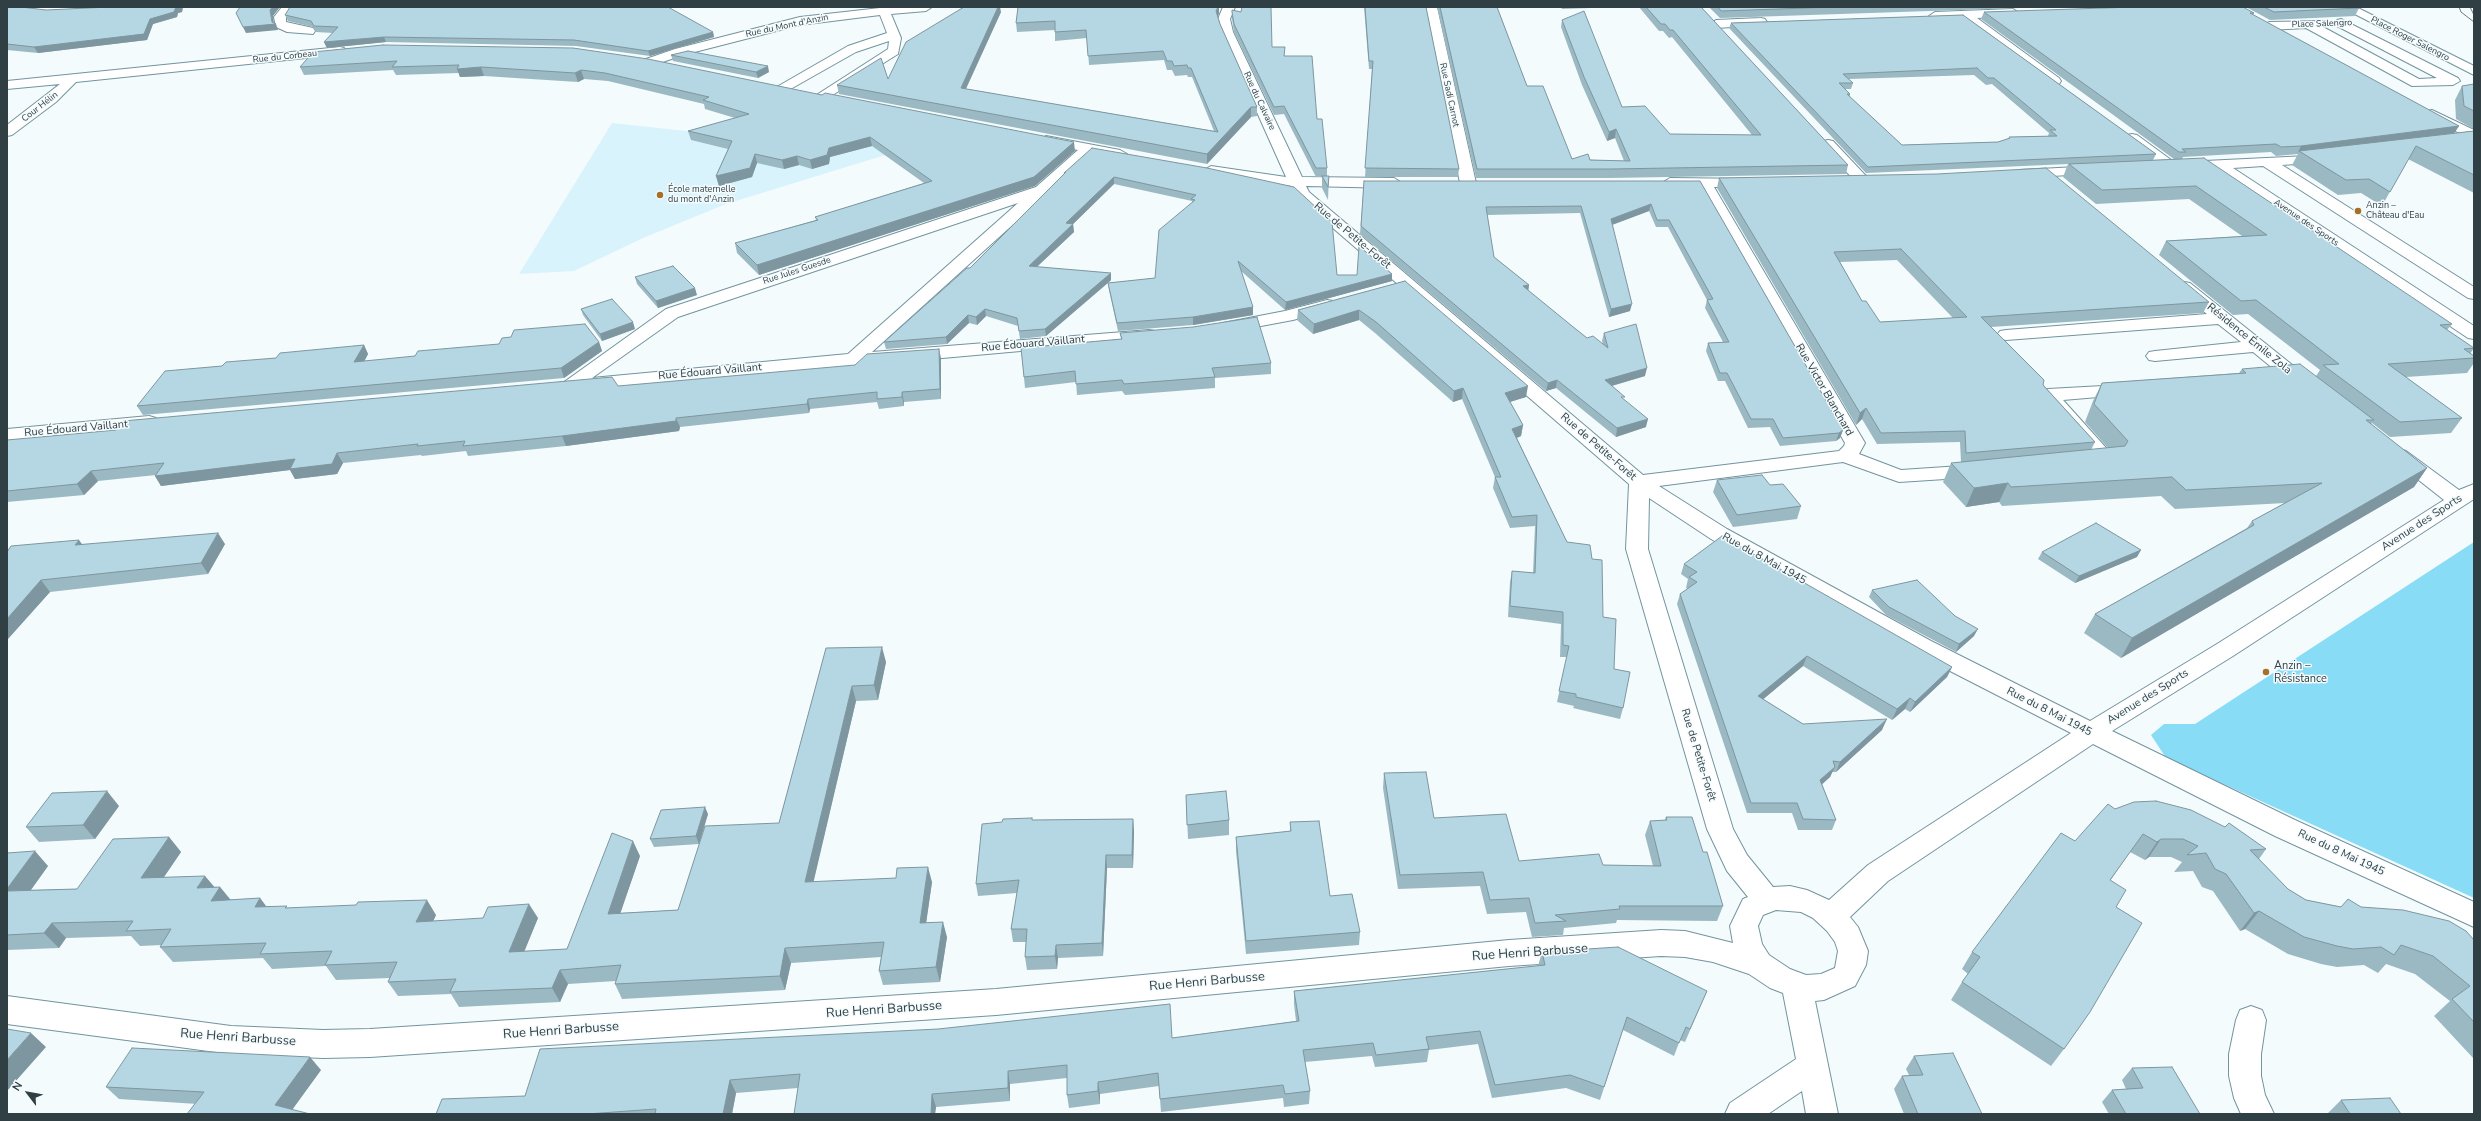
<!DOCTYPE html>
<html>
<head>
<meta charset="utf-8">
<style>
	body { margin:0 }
	#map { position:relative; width:2481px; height:1121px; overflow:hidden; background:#f4fbfd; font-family:"Nunito Sans",sans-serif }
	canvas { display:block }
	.frame { position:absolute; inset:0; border:8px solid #303f44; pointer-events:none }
	.north { position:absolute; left:8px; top:1073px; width:40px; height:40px; -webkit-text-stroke:3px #f4fbfd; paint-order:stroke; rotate:302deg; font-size:11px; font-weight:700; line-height:16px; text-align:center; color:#303f44 }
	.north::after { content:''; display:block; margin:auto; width:14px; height:18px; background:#303f44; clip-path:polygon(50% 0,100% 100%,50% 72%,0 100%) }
</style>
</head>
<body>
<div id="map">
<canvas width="2481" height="1121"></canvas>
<div class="frame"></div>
<div class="north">N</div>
</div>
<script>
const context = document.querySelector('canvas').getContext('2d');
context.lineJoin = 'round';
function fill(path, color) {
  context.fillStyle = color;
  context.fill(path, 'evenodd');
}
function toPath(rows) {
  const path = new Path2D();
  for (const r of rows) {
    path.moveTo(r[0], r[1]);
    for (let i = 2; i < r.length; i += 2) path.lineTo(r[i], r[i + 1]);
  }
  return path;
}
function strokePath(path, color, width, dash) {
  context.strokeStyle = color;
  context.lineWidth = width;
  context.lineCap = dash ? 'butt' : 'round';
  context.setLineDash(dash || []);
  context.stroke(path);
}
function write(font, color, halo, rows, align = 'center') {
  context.font = font + ' "Nunito Sans",sans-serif';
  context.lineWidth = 3;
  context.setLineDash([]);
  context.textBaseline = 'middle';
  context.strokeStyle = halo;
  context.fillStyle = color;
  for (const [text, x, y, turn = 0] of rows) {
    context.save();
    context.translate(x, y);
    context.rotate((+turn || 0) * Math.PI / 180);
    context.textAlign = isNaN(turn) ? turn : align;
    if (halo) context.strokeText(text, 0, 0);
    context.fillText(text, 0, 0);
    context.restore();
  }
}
const built = toPath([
	[758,104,960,132,726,204,643,238,574,271,519,274,612,123,705,133]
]);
const green = toPath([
	[2474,542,2474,898,2166,758,2151,735,2164,724,2195,724]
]);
const minor = toPath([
	[18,7,119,7,113,11,49,14,24,11,18,7],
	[282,7,294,7,286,17,286,22,313,28,315,31,313,34,287,32,276,27,274,17,282,7],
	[889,7,932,7,926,11,891,14,901,38,898,54,823,101,818,100,816,97,818,94,888,49,889,41,856,52,787,91,782,92,775,88,848,46,887,33,880,15,800,25,683,55,651,66,645,62,646,59,675,49,800,17,889,7],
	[1223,7,1235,7,1230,19,1233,32,1302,177,1394,178,1402,183,1394,188,1306,186,1309,192,1643,475,1839,451,1844,446,1845,443,1699,187,1670,188,1662,183,1670,178,1753,179,1756,182,1753,185,1748,187,1714,187,1865,443,1859,454,1901,470,1976,465,1983,467,1986,471,1983,475,1976,477,1899,482,1843,462,1659,486,1727,529,1931,641,2090,721,2217,644,2444,500,2392,459,2389,455,2392,451,2399,449,2406,451,2459,490,2474,484,2474,499,2233,656,2112,731,2295,820,2474,902,2474,927,2275,836,2093,744,1888,881,1850,917,1858,927,1868,951,1866,965,1855,986,1824,1000,1815,1001,1838,1114,1806,1114,1802,1091,1768,1114,1725,1114,1730,1103,1796,1059,1783,993,1770,988,1749,974,1713,962,1685,957,1661,956,1509,966,996,1015,370,1057,323,1058,231,1054,7,1024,7,996,231,1026,323,1030,370,1029,996,989,1509,940,1661,930,1685,931,1733,943,1730,926,1743,899,1748,897,1727,871,1707,829,1626,549,1629,484,1297,197,1291,186,1206,173,1204,170,1211,166,1286,177,1221,32,1218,19,1223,7],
	[1649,498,1711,539,1915,653,2071,733,1868,865,1829,900,1807,890,1790,886,1773,887,1747,855,1733,829,1648,549,1649,498],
	[1776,910,1801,912,1813,918,1827,931,1835,942,1838,951,1835,968,1821,974,1806,975,1790,969,1769,955,1762,944,1758,926,1763,915,1776,910],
	[1425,7,1437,7,1476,183,1473,186,1468,188,1460,183,1425,7],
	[2341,7,2356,7,2474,66,2474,75,2341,7],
	[2013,9,2019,13,2017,16,1977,18,2059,78,2061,81,2059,84,2049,84,1962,19,1935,20,1929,16,1935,12,2013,9],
	[1761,18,1765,19,1767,22,1765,25,1716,28,1710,24,1716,20,1761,18],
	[2341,19,2458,78,2460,81,2453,85,2412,86,2306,28,2269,30,2263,26,2269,22,2326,21,2328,24,2323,27,2419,79,2437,78,2337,26,2335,23,2337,20,2341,19],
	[340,47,344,48,346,51,344,54,76,82,56,102,12,135,7,136,7,125,60,84,7,89,7,81,340,47],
	[2432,110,2474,130,2474,140,2427,117,2425,114,2427,111,2432,110],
	[2132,134,2137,135,2178,165,2184,162,2328,155,2330,158,2323,162,2282,165,2474,287,2474,299,2468,298,2263,166,2233,168,2474,326,2474,339,2468,338,2214,169,2166,169,2127,141,2125,138,2127,135,2132,134],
	[1046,136,1120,150,1127,154,1120,158,1092,153,872,352,1149,330,1155,331,1158,335,1155,339,584,390,577,388,569,391,562,389,560,385,666,309,1036,187,1078,150,1041,143,1039,140,1046,136],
	[1018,203,848,354,592,378,678,317,1018,203],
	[1828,140,1833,141,1866,176,1869,179,1866,182,1856,182,1823,147,1821,144,1823,141,1828,140],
	[2096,166,2103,170,2101,173,2020,178,2013,174,2020,170,2096,166],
	[2184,282,2190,283,2311,380,2313,384,2311,388,2297,388,2253,352,2155,361,2149,360,2146,356,2149,352,2155,351,2241,342,2218,324,2006,340,2000,339,1997,335,2000,331,2006,330,2207,314,2178,291,2175,287,2178,283,2184,282],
	[1327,300,1333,301,1336,305,1333,309,1293,320,1229,332,1223,331,1220,327,1223,323,1285,311,1327,300],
	[2103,386,2110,388,2112,392,2110,396,2063,400,2117,460,2114,464,2092,467,2085,465,2082,461,2085,457,2092,455,2039,395,2041,391,2048,389,2103,386],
	[149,416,156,418,159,422,156,426,7,441,7,429,149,416],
	[2251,1006,2262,1010,2266,1020,2261,1054,2261,1076,2265,1095,2274,1114,2241,1114,2234,1098,2229,1076,2229,1054,2236,1020,2240,1010,2251,1006]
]);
const tram = toPath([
	[2459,7,2461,12,2474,22],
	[2470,7,2474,15]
]);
const wall = toPath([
	[7,7,34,7,22,7,46,10,109,7,183,7,182,12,178,13,177,17,153,24,147,40,38,53,7,50],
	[1018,7,1219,7,1219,13,1218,16,1220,24,1257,107,1257,116,1251,117,1207,164,839,94,837,85,888,79,1001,12,966,89,1214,131,1192,77,1188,77,1187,75,1175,76,1172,70,1167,70,1164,60,1089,65,1087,38,1055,41,1055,30,1017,32,1016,23],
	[1364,7,1426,7,1459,169,1458,177,1365,177,1372,69,1369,69],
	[1437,7,1497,7,1527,86,1572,159,1624,161,1615,138,1607,141,1582,85,1561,27,1562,20,1622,107,1670,134,1752,135,1672,37,1669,38,1663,31,1659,31,1639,7,1701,7,1848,165,1846,174,1609,178,1476,178],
	[1561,7,1618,7,1562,9],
	[1709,7,2050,7,1720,18],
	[2246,7,2357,7,2359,8,2355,16,2270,20],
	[1232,12,1241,12,1272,47,1285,56,1317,119,1327,168,1327,176,1329,176,1328,200,1322,188,1322,177,1316,177,1284,114,1274,115,1234,32,1232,19],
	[1984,12,2254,13,2253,15,2459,126,2454,133,2474,131,2474,193,2408,159,2382,206,2361,193,2338,195,2292,165,2298,154,2276,156,2271,152,2183,157,2182,159,2452,324,2447,330,2474,348,2470,354,2474,356,2474,363,2467,373,2406,377,2462,418,2451,433,2390,437,2372,423,2371,424,2427,468,2414,487,2121,658,2084,633,2095,614,2247,528,2252,521,2285,503,2175,509,2161,496,2002,506,1999,502,1966,507,1943,482,1951,463,1961,462,1960,442,1877,444,1862,419,1856,425,1717,188,1719,178,2209,302,2203,313,1991,327,2095,442,2091,450,2108,448,2085,422,2093,401,2102,383,2239,373,2242,369,2316,376,2320,370,2248,314,2233,315,2159,255,2166,241,2242,236,2189,199,2096,204,2063,177,2068,164,1866,173,1729,28,1731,23,1963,15,2156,154,2153,160,2174,159,1981,19],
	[1974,75,1986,85,1992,84,2049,133,2048,136,2009,137,2008,139,1998,142,1902,145,1850,97,1850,94,1845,89,1851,89,1853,83,1849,79],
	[1897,260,1953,318,1880,322,1862,301,1840,262],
	[285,15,713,32,714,37,650,56,576,46,386,42,327,48,324,42,333,33,316,32,313,27,288,21],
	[573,48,1075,151,1035,186,759,275,737,253,735,243,816,220,815,217,924,183,872,146,830,157,829,164,812,169,799,165,784,169,757,163,752,177,719,186,716,176,728,149,691,140,688,131,735,118,705,109,704,104,608,81,584,79,578,82,484,76,460,77,459,73,396,75,393,70,304,75,300,67],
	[671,55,769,72,758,78,673,61],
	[2474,84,2474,129,2456,119,2455,100,2462,86],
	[1207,168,1337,275,1392,281,1285,310,1241,271,1253,307,1253,315,1193,325,1118,331,1109,290,1108,283,1046,336,1020,339,1018,326,986,316,977,325,969,323,947,344,886,349,884,342,970,268,1064,174],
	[1114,184,1192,201,1192,203,1155,278,1108,283,1111,280,1111,273,1037,267,1074,232,1073,224],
	[1364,181,1700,181,1843,430,1840,438,1836,441,1780,446,1770,427,1748,428,1725,381,1718,381,1706,351,1708,343,1723,342,1705,308,1707,300,1668,227,1656,227,1649,211,1612,225,1630,311,1609,317,1580,213,1487,215,1494,257,1529,285,1528,291,1587,338,1603,344,1602,341,1604,333,1645,376,1612,386,1646,427,1616,437,1556,388,1546,391,1360,234],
	[635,277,697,295,658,308,637,284],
	[1405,281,1526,397,1510,402,1523,425,1521,436,1517,438,1567,542,1592,559,1603,617,1623,708,1620,719,1573,708,1574,706,1557,702,1567,657,1560,657,1561,624,1508,617,1510,582,1512,571,1533,573,1535,526,1510,528,1493,488,1495,477,1462,399,1453,402,1375,333,1359,320,1313,334,1297,320,1298,310],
	[581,309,635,329,602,341,583,315],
	[1120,333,1271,363,1271,374,1215,378,1215,388,1125,395,1122,391,1077,395,1076,382,1025,388,1021,348,1121,339],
	[599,342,602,351,564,378,143,415,137,406,222,366,364,345,368,354,364,361],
	[941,358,941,399,904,402,904,406,879,409,877,402,810,409,809,413,680,427,679,431,566,446,468,456,466,451,422,456,421,455,343,463,337,474,295,479,290,470,161,486,155,476,156,475,98,481,84,495,7,502,7,440],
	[1717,480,1770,485,1801,506,1797,519,1733,527,1713,492],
	[82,544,225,544,208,574,50,592,7,640,7,552],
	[2042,552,2137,557,2075,583,2038,559],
	[1684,564,1952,667,1947,677,1910,712,1905,709,1892,720,1803,666,1763,699,1803,724,1882,730,1836,772,1832,772,1830,777,1822,784,1836,820,1832,830,1798,830,1792,813,1747,813,1677,604,1680,594,1688,589,1686,588,1688,579,1681,574],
	[1872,590,1974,636,1956,652,1886,615,1869,597],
	[826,648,886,662,878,700,856,701,813,882,932,882,926,923,947,937,940,982,883,985,879,971,881,957,791,963,785,990,622,999,615,984,616,981,568,984,560,1002,459,1007,451,994,398,996,388,982,390,978,336,980,326,966,272,969,263,958,173,962,160,947,161,945,140,946,131,936,66,938,59,948,7,950,7,853,48,866,31,890,77,889,169,837,181,852,164,877,214,887,220,887,231,900,260,898,266,906,289,908,436,915,433,921,538,918,524,951,567,949,640,856,620,913,678,910,779,823],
	[1384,773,1434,818,1519,861,1603,865,1653,866,1645,835,1650,821,1665,820,1666,817,1703,852,1723,906,1717,921,1617,920,1616,923,1564,928,1563,935,1532,937,1526,912,1487,914,1480,886,1398,889,1383,788],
	[1186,795,1229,820,1229,835,1188,839],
	[119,806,95,839,39,842,26,827],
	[2115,809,2266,849,2259,859,2288,889,2306,900,2341,907,2361,907,2474,940,2474,1059,2434,1016,2450,1001,2415,974,2386,964,2378,973,2364,965,2337,967,2321,964,2288,954,2245,929,2240,931,2213,891,2202,887,2193,871,2174,872,2182,862,2171,857,2149,857,2145,860,2130,852,2110,881,2116,907,2064,1049,2051,1066,1951,1000,1962,982,1968,974,1962,969,1972,952,2075,841],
	[708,814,699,844,654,847,650,839],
	[1133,819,1134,832,1133,868,1107,868,1103,956,1058,958,1057,969,1027,970,1025,957,1026,942,1013,942,1011,929,1017,893,978,896,976,884,1032,820],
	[1290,822,1330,896,1360,932,1359,945,1246,954,1236,851,1236,837,1290,831],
	[1542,952,1707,991,1685,1042,1680,1040,1674,1056,1623,1030,1600,1100,1566,1088,1492,1098,1478,1044,1429,1050,1427,1062,1375,1067,1372,1056,1305,1062,1310,1091,1309,1104,1284,1107,1283,1098,1161,1112,1159,1086,1100,1094,1100,1104,1069,1108,1067,1095,1067,1078,1010,1084,1010,1101,936,1107,935,1114,794,1114,798,1088,736,1093,732,1114,436,1114,525,1096,1172,1038,1296,1021,1294,1004,1294,991,1538,966],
	[1914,1056,1982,1114,1904,1114,1894,1089,1902,1076,1909,1075,1906,1069],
	[2132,1068,2200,1114,2109,1114,2102,1102,2112,1090,2126,1089,2122,1080],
	[321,1070,292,1110,119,1099,106,1087],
	[2341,1100,2401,1114,2327,1114]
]);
const shadedWall = toPath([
	[175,7,183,7,182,12,178,13,177,17,153,24,147,40,38,53,34,47,150,19],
	[273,7,280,7,273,16,274,24,276,24,278,30,246,33,243,27,272,22,270,10],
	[998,7,1000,7,1001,12,962,97,961,88],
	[1218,7,1219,7,1219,13,1217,19,1216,11],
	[713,32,714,37,650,56,648,51],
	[384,37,386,42,327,48,324,42],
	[768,66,769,72,758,78,756,72],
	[481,67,484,76,460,77,457,69],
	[581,70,584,79,578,82,575,73],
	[1251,107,1251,117,1207,164,1207,154],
	[2459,126,2453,135,2299,151,2297,154,2301,146],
	[1616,129,1615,138,1607,141,1609,132],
	[870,137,872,146,830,157,829,164,812,169,810,160,829,148],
	[1074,142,1075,151,1035,186,759,275,757,265],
	[755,154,757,163,752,177,719,186,716,176],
	[797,156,799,165,784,169,782,160],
	[1114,177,1114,184,1067,230,1066,223],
	[1651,204,1649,211,1609,226,1611,219],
	[1073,224,1074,232,1030,273,1029,266],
	[1111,273,1111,280,1046,336,1045,329],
	[1392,274,1392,281,1285,310,1286,302],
	[1529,285,1528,292,1523,286],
	[695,288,697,295,658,308,656,301],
	[1632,304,1630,311,1609,317,1611,309],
	[1253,307,1253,315,1193,325,1193,317],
	[985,309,986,316,977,325,976,317],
	[1359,310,1359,320,1313,334,1314,324],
	[968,315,969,323,947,344,946,337],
	[633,322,635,329,602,341,600,334],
	[599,342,602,351,564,378,561,368],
	[364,345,368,354,359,372,354,362],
	[939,349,941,358,941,399,940,389],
	[1647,368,1645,376,1604,388,1605,380],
	[1557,380,1556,388,1546,391,1548,383],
	[1528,386,1526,397,1503,404,1505,393],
	[1463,388,1462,399,1453,402,1454,391],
	[902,392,904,402,904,406,902,397],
	[808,399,810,409,809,413,807,404],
	[1866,408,1862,419,1856,425,1860,413],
	[676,418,680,427,679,431,566,446,562,436],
	[1648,419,1646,427,1616,437,1617,428],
	[1523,425,1521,436,1511,440,1512,429],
	[1843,430,1840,438,1836,441,1839,433],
	[337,453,343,463,337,474,295,479,290,470,161,486,155,476],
	[2427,468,2414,487,2121,658,2132,638],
	[91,471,98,481,84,495,77,484],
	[2008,483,1999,502,1966,507,1974,488],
	[218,533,225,544,208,574,201,563],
	[79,540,87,551,75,545],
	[2141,550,2137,557,2075,583,2079,576],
	[41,580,50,592,7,640,7,619],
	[1978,629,1974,636,1956,652,1959,644],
	[882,647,886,662,878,700,874,685],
	[1807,656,1803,666,1754,707,1758,696],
	[1952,667,1947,677,1910,712,1915,702],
	[852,686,856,701,810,897,805,882],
	[1910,698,1905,709,1892,720,1897,709],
	[1887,719,1882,730,1836,772,1840,762],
	[1835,767,1830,777,1816,790,1820,780],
	[107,791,119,806,95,839,83,825],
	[705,807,708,814,699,844,696,836],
	[1133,819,1134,832,1133,868,1132,855],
	[169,837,181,852,153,893,141,878],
	[2161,839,2149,857,2145,860,2157,842],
	[633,841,640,856,615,929,608,914],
	[35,851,48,866,20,905,7,892,7,889],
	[1106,855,1107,868,1103,956,1102,943],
	[928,867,932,882,924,938,920,923],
	[205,876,217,890,197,888],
	[220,887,232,902,211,901],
	[260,898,271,913,255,907],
	[427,900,436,915,426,937,416,922],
	[529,904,538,918,518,967,509,952],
	[2259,911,2245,929,2240,931,2254,913],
	[943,922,947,937,940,982,936,967],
	[52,923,66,938,59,948,44,933],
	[1056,945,1058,958,1057,969,1055,956],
	[785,948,791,963,785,990,780,976],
	[560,970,568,984,560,1002,552,988],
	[31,1033,46,1047,7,1091,7,1060],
	[310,1057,321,1070,289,1114,275,1105],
	[1008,1071,1010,1084,1010,1101,1008,1088],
	[730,1080,736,1093,732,1114,723,1114],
	[1098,1082,1100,1094,1100,1104,1098,1091],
	[932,1094,936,1107,935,1114,931,1114]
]);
const building = toPath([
	[7,7,21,7,46,10,109,7,176,7,174,12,150,19,144,34,34,47,7,44,7,7],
	[240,7,273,7,270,10,272,22,276,24,243,27,236,13,240,7],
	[290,7,668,7,713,32,648,51,574,40,384,37,324,42,338,27,314,26,311,21,285,15,290,7],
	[964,7,998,7,961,88,1218,132,1191,68,1188,68,1187,65,1174,66,1172,61,1167,61,1163,51,1088,56,1086,30,1055,32,1055,21,1016,23,1018,7,1218,7,1216,11,1220,24,1257,107,1251,107,1207,154,837,85,881,58,888,79,906,42,964,7],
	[1242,7,1271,7,1272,47,1285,47,1284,56,1312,56,1317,119,1322,119,1327,168,1316,168,1284,106,1274,107,1234,24,1232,12,1232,10,1241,12,1242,7],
	[1365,7,1426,7,1459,169,1365,168,1373,61,1369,61,1365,7],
	[1440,7,1497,7,1527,86,1543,86,1572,159,1588,154,1590,160,1630,161,1616,129,1609,132,1584,77,1562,20,1584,11,1622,107,1645,106,1670,134,1761,135,1673,30,1670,30,1665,24,1661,24,1646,7,1701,7,1848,165,1611,169,1477,169,1440,7],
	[1718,7,1835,7,1721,11,1718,7],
	[2134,7,2243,7,2254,13,2250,13,2459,126,2301,146,2281,147,2276,144,2182,149,2186,152,2179,152,1984,12,2134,7],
	[2264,7,2357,7,2359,8,2274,12,2264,7],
	[1963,15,2156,154,1868,167,1731,23,1963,15],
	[1977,68,1988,78,1994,78,2056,130,2050,130,2057,136,2009,137,2010,138,1998,142,1902,145,1847,94,1850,94,1839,83,1853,83,1843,74,1977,68],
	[383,45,573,48,648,59,822,95,825,93,1074,142,1034,177,757,265,735,243,818,220,815,217,932,181,870,137,829,148,827,155,810,160,797,156,782,160,755,154,750,168,716,176,732,141,688,131,749,114,703,100,709,97,605,73,581,70,575,73,481,67,457,69,459,65,392,67,397,61,300,67,313,52,383,45],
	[688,51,768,66,756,72,671,55,688,51],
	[2474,84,2474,111,2464,106,2462,86,2474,84],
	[2474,131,2474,175,2416,146,2390,192,2369,179,2346,180,2299,151,2474,131],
	[1092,148,1207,168,1294,187,1332,222,1337,275,1357,275,1359,246,1392,274,1286,302,1238,261,1253,307,1193,317,1117,323,1108,283,1155,278,1159,230,1195,200,1191,199,1196,195,1114,177,1066,223,1073,224,1029,266,1111,273,1045,329,1019,331,1017,318,985,309,976,317,968,315,946,337,884,342,967,268,970,268,1066,172,1064,173,1092,148],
	[2204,158,2452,324,2440,325,2474,348,2464,349,2474,356,2474,358,2388,364,2462,418,2400,422,2323,365,2339,364,2256,300,2241,301,2166,241,2267,235,2196,186,2102,190,2069,164,2204,158],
	[2046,168,2209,302,1981,317,2044,380,2043,385,2095,442,1966,453,1965,431,1881,433,1866,408,1860,413,1719,178,1937,174,2046,168],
	[1901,249,1967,317,1880,322,1866,301,1862,301,1834,252,1901,249],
	[1322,176,1329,176,1328,187,1322,176],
	[1364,181,1700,181,1843,430,1839,433,1783,438,1773,419,1751,419,1727,373,1720,373,1708,343,1729,342,1707,300,1713,299,1669,220,1657,220,1651,204,1611,219,1632,304,1611,309,1581,206,1486,207,1494,257,1529,285,1523,286,1572,326,1587,338,1593,336,1608,348,1604,333,1636,324,1647,368,1605,380,1625,397,1621,397,1648,419,1617,428,1557,380,1548,383,1361,226,1364,181],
	[673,266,695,288,656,301,635,277,673,266],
	[1405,281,1528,386,1505,393,1523,425,1512,429,1567,542,1590,545,1592,559,1602,560,1603,617,1616,619,1614,669,1630,672,1623,708,1576,697,1576,694,1559,691,1569,646,1563,645,1563,612,1510,606,1512,571,1535,573,1537,515,1512,517,1495,477,1501,477,1463,388,1454,391,1376,322,1359,310,1314,324,1298,310,1405,281],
	[612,299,633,322,600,334,581,309,612,299],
	[1257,317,1271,363,1212,368,1215,377,1124,384,1122,380,1076,384,1075,371,1024,377,1021,348,1122,339,1120,333,1193,327,1257,317],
	[585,324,599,342,561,368,137,406,165,371,222,366,226,362,276,358,280,353,364,345,354,362,415,356,418,351,499,344,502,338,511,337,514,330,585,324],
	[939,349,940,389,902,392,902,397,877,399,877,392,808,399,807,404,676,418,676,421,562,436,463,446,465,441,417,446,418,444,337,453,332,464,290,469,295,459,155,476,164,463,91,471,77,484,7,491,7,440,116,430,123,421,612,377,618,386,855,365,867,354,939,349],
	[2300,364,2374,420,2366,420,2427,468,2132,638,2095,614,2254,525,2252,521,2322,483,2186,490,2172,477,2011,487,2008,483,1974,488,1951,463,2125,446,2128,441,2094,404,2102,383,2246,373,2242,369,2300,364],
	[1762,475,1770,485,1783,484,1801,506,1737,515,1717,480,1762,475],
	[2096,523,2141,550,2079,576,2042,552,2096,523],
	[218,533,201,563,41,580,7,619,7,552,11,546,79,540,75,545,218,533],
	[1722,536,1952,667,1915,702,1910,698,1897,709,1807,656,1758,696,1803,724,1887,719,1840,762,1833,761,1835,767,1820,780,1836,820,1803,819,1797,803,1751,803,1680,594,1697,582,1689,577,1697,572,1684,564,1722,536],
	[1917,580,1955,616,1978,629,1959,644,1889,607,1872,590,1917,580],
	[882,647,874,685,852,686,805,882,896,878,897,868,928,867,920,923,943,922,936,967,879,971,884,942,785,948,780,976,615,984,621,965,560,970,552,988,450,992,456,979,388,982,397,962,325,965,332,951,260,954,266,943,160,947,171,929,126,931,133,921,52,923,44,933,7,935,7,891,77,889,113,839,169,837,141,878,205,876,197,888,220,887,211,901,260,898,255,907,287,906,285,908,356,905,358,902,427,900,416,922,483,918,488,907,529,904,509,952,567,949,612,833,633,841,608,914,678,910,705,826,779,823,826,648,882,647],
	[1426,772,1434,818,1506,814,1519,861,1599,854,1603,865,1661,866,1650,821,1667,820,1666,817,1692,817,1703,852,1707,852,1723,906,1619,906,1620,909,1555,915,1566,921,1535,923,1529,898,1490,900,1483,872,1400,875,1384,773,1426,772],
	[107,791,83,825,26,827,52,793,107,791],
	[1226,791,1229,820,1187,825,1186,795,1226,791],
	[2156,801,2191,810,2225,827,2229,823,2266,849,2250,850,2288,889,2306,900,2341,907,2348,899,2361,907,2403,910,2449,921,2466,931,2474,940,2474,1022,2452,999,2470,986,2433,956,2401,945,2394,955,2381,947,2353,949,2337,946,2304,937,2259,911,2254,913,2226,874,2215,869,2206,853,2187,855,2198,846,2183,839,2161,839,2157,842,2143,834,2110,880,2126,890,2116,907,2142,923,2090,1012,2064,1049,1962,982,1980,957,1972,952,2061,833,2075,841,2108,804,2115,809,2134,802,2156,801],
	[705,807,696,836,650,839,661,810,705,807],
	[1032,818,1032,820,1133,819,1132,855,1106,855,1102,943,1056,945,1055,956,1025,957,1027,929,1011,929,1019,880,976,884,982,824,1002,822,1003,819,1032,818],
	[1319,821,1330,896,1352,894,1360,932,1246,941,1236,837,1291,831,1290,822,1319,821],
	[35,851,7,889,7,853,35,851],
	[1618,947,1707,991,1690,1029,1686,1027,1679,1043,1627,1017,1604,1087,1570,1075,1495,1085,1480,1031,1426,1037,1429,1049,1376,1055,1373,1043,1303,1050,1310,1091,1285,1094,1283,1085,1160,1099,1158,1073,1098,1082,1098,1091,1067,1095,1067,1065,1008,1071,1008,1088,932,1094,931,1114,794,1114,800,1074,730,1080,723,1114,655,1114,656,1109,587,1114,436,1114,442,1099,525,1096,540,1049,938,1029,1170,1004,1172,1038,1299,1021,1294,991,1545,965,1542,952,1618,947],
	[7,1029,31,1033,7,1060,7,1029],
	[132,1048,310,1057,275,1105,310,1114,187,1114,204,1092,106,1087,132,1048],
	[1953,1053,1982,1114,1918,1114,1902,1076,1923,1075,1914,1056,1953,1053],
	[2172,1067,2200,1114,2126,1114,2112,1090,2143,1088,2132,1068,2172,1067],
	[2390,1098,2401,1114,2350,1114,2341,1100,2390,1098]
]);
const markers = [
	[660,195,4,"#a6702a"],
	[2358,211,4,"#a6702a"],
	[2266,672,4,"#a6702a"]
];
const farStreetnames = [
	["Place Salengro",2322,24,-2],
	["Rue du Mont d'Anzin",787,26,-12],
	["Place Roger Salengro",2410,39,27],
	["Rue du Corbeau",285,57,-6],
	["Rue Sadi Carnot",1449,95,78],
	["Rue du Calvaire",1259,101,65],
	["Cour Hélin",40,107,-38],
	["Avenue des Sports",2306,223,34],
	["Rue Jules Guesde",797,271,-18]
];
const farPoinames = [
	["École maternelle",668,190],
	["du mont d'Anzin",668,200],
	["Anzin –",2366,206],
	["Château d'Eau",2366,216]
];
const streetNames = [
	["Rue de Petite-Forêt",1352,236,40],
	["Résidence Émile Zola",2249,339,39],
	["Rue Édouard Vaillant",1033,344,-5],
	["Rue Édouard Vaillant",710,372,-5],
	["Rue Victor Blanchard",1824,390,60],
	["Rue Édouard Vaillant",76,429,-5],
	["Rue de Petite-Forêt",1598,447,41],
	["Avenue des Sports",2422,523,-33],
	["Rue du 8 Mai 1945",1764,559,29],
	["Avenue des Sports",2148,697,-32],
	["Rue du 8 Mai 1945",2049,712,27],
	["Rue de Petite-Forêt",1698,755,73],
	["Rue du 8 Mai 1945",2341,853,25]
];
const poiNames = [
	["Anzin –",2274,666],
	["Résistance",2274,679]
];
const nearStreetnames = [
	["Rue Henri Barbusse",1530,953,-4],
	["Rue Henri Barbusse",1207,982,-5],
	["Rue Henri Barbusse",884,1010,-4],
	["Rue Henri Barbusse",561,1031,-4],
	["Rue Henri Barbusse",238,1038,4]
];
fill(built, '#d8f3fc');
fill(green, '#89dcf5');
strokePath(minor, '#72949f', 2);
fill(minor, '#fff');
strokePath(tram, '#6c797d', 1);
fill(wall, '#9bb9c3');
fill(shadedWall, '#7e969f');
fill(building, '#b4d7e3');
strokePath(building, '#7e969f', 1);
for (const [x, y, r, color] of markers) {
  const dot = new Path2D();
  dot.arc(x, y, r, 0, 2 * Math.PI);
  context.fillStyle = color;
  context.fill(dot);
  strokePath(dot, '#f4fbfd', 1.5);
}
write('9px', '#303f44', '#f4fbfd', farStreetnames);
write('9px', '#303f44', '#f4fbfd', farPoinames, 'left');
write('11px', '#303f44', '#f4fbfd', streetNames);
write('11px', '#303f44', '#f4fbfd', poiNames, 'left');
write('13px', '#303f44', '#f4fbfd', nearStreetnames);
</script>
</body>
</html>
